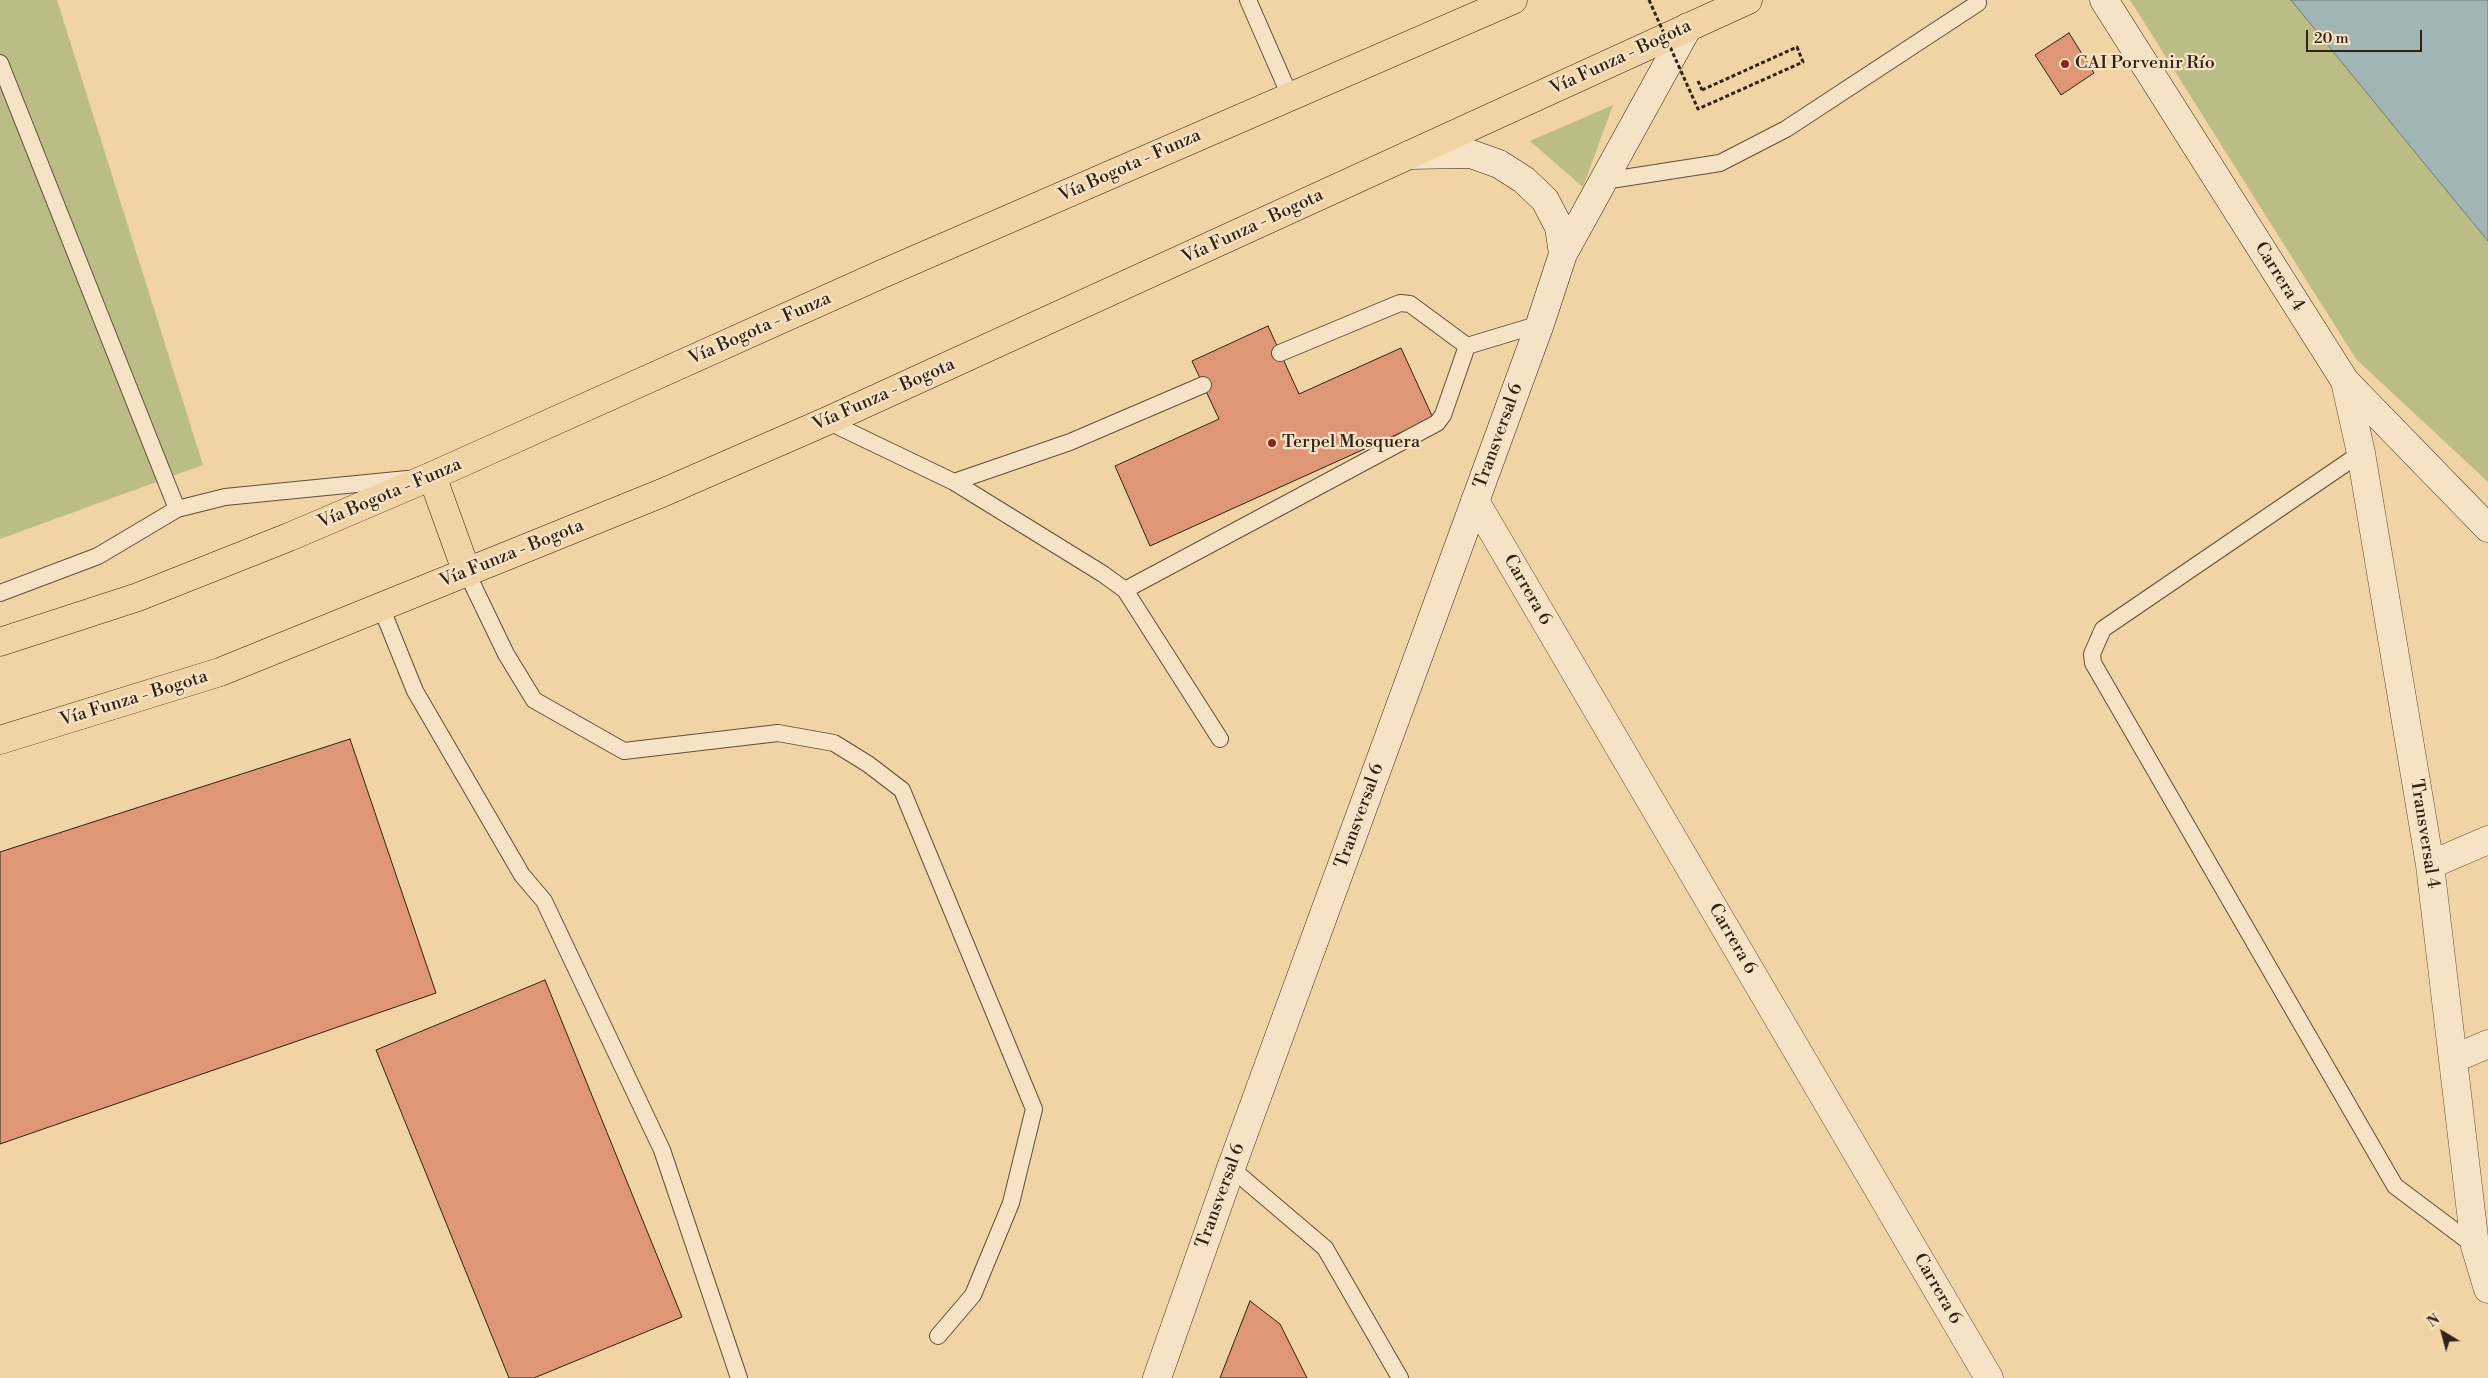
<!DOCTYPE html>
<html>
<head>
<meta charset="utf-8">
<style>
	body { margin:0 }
	#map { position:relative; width:2488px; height:1378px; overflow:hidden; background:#f1d4a6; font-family:"Libre Bodoni",serif }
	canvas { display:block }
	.north { position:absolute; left:2418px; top:1308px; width:50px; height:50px; -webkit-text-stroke:4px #f6e3c5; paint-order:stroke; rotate:323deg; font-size:14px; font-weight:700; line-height:20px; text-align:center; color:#312213 }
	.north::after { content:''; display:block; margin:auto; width:18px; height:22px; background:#312213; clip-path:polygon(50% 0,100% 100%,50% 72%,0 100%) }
	.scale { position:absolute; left:2306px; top:30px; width:116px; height:22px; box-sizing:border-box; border:2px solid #312213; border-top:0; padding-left:6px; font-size:15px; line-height:18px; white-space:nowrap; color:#312213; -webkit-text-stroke:4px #f6e3c5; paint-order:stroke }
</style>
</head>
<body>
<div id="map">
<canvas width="2488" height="1378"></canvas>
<div class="north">N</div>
<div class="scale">20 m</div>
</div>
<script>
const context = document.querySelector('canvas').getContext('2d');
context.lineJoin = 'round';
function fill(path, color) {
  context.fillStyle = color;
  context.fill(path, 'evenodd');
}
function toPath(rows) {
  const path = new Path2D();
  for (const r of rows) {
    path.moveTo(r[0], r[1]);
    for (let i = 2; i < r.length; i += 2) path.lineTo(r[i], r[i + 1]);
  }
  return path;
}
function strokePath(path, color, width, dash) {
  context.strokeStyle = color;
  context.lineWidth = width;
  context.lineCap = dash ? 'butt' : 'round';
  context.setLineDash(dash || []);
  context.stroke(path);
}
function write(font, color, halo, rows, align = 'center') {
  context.font = font + ' "Libre Bodoni",serif';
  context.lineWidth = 4.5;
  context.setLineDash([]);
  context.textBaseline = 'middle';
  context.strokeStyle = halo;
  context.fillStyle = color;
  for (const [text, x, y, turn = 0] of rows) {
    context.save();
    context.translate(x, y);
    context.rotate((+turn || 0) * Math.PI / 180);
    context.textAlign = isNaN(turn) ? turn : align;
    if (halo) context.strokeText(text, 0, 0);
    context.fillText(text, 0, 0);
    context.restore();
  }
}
const green = toPath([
	[0,0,57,0,203,465,0,539],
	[2130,0,2291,0,2488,241,2488,482,2356,359],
	[1613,105,1583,187,1530,141]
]);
const water = toPath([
	[2291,0,2488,0,2488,241,2428,168,2291,0]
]);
const building = toPath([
	[2069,33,2094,73,2061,95,2035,55,2069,33],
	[1268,326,1299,394,1401,348,1433,418,1150,546,1115,466,1219,419,1192,361,1268,326],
	[350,739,436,993,0,1144,0,852,350,739],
	[545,980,682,1317,534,1378,509,1378,376,1050,545,980],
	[1250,1301,1280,1324,1307,1378,1220,1378,1250,1301]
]);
const path = toPath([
	[1698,81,1702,90]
]);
const lane = toPath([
	[1248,0,1290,96],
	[0,63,177,509],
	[1604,181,1720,163,1786,129,1978,3],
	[1280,353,1400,303,1410,304,1467,346],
	[827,421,954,482,1103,574,1125,590,1437,423,1443,415,1467,346,1540,324],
	[2361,453,2103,629,2092,654,2093,663,2395,1186,2475,1246],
	[954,482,1070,442,1203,385],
	[467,573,506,654,534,700,624,751,778,733,834,743,868,764,902,790,1034,1109,1011,1203,973,1295,938,1336],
	[1125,590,1220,739],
	[0,593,98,556,177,509,225,497,407,479],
	[381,607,415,691,522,875,544,901,662,1150,739,1378],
	[1231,1168,1325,1248,1400,1378]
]);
const street = toPath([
	[2345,381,2361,453,2430,865,2475,1246,2488,1289],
	[1475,501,1989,1378],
	[2430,865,2488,840],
	[2453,1059,2488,1044]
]);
const secondary = toPath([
	[2104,0,2345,381,2488,528],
	[1409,155,1471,154,1499,164,1524,180,1545,200,1559,227,1563,254],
	[1157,1378,1231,1168,1540,324,1563,254,1688,27]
]);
const primary = toPath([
	[432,476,467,573],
	[0,642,138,597,289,537,432,476,882,274,1513,0],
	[0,740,220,672,662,493,827,421,1748,0]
]);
const pathBridge = toPath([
	[1649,0,1698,109,1803,62,1797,47,1702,90]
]);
const markers = [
	[2065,64,5,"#8f2418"],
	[1272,443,5,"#8f2418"]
];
const streetNames = [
	["Vía Funza - Bogota",1621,58,-25],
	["Vía Bogota - Funza",1130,166,-24],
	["Vía Funza - Bogota",1253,227,-25],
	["Carrera 4",2279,277,58],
	["Vía Bogota - Funza",760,329,-24],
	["Vía Funza - Bogota",884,395,-24],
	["Transversal 6",1499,436,-70],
	["Vía Bogota - Funza",390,494,-23],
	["Vía Funza - Bogota",512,554,-22],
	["Carrera 6",1527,590,60],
	["Vía Funza - Bogota",134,699,-17],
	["Transversal 6",1360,816,-70],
	["Transversal 4",2424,834,81],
	["Carrera 6",1732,939,60],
	["Transversal 6",1221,1196,-70],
	["Carrera 6",1937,1289,60]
];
const poiNames = [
	["CAI Porvenir Río",2075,64],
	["Terpel Mosquera",1282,443]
];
fill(green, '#bbbc86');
fill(water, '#a1b5b4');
strokePath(water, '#747a74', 1);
fill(building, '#de9676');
strokePath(building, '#312213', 1);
strokePath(lane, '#614e38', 18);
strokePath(street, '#614e38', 29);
strokePath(secondary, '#312213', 29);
strokePath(primary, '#312213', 29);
strokePath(path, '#312213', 3, [4, 2.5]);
strokePath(lane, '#f6e3c5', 16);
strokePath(street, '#f6e3c5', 28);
strokePath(secondary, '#f6e3c5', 28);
strokePath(primary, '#f1d4a6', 28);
strokePath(pathBridge, '#312213', 3, [4, 2.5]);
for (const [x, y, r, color] of markers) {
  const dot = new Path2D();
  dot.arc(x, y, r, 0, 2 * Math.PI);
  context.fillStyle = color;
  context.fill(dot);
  strokePath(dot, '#f6e3c5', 2);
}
write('18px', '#312213', '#f6e3c5', streetNames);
write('18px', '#312213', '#f6e3c5', poiNames, 'left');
</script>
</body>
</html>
